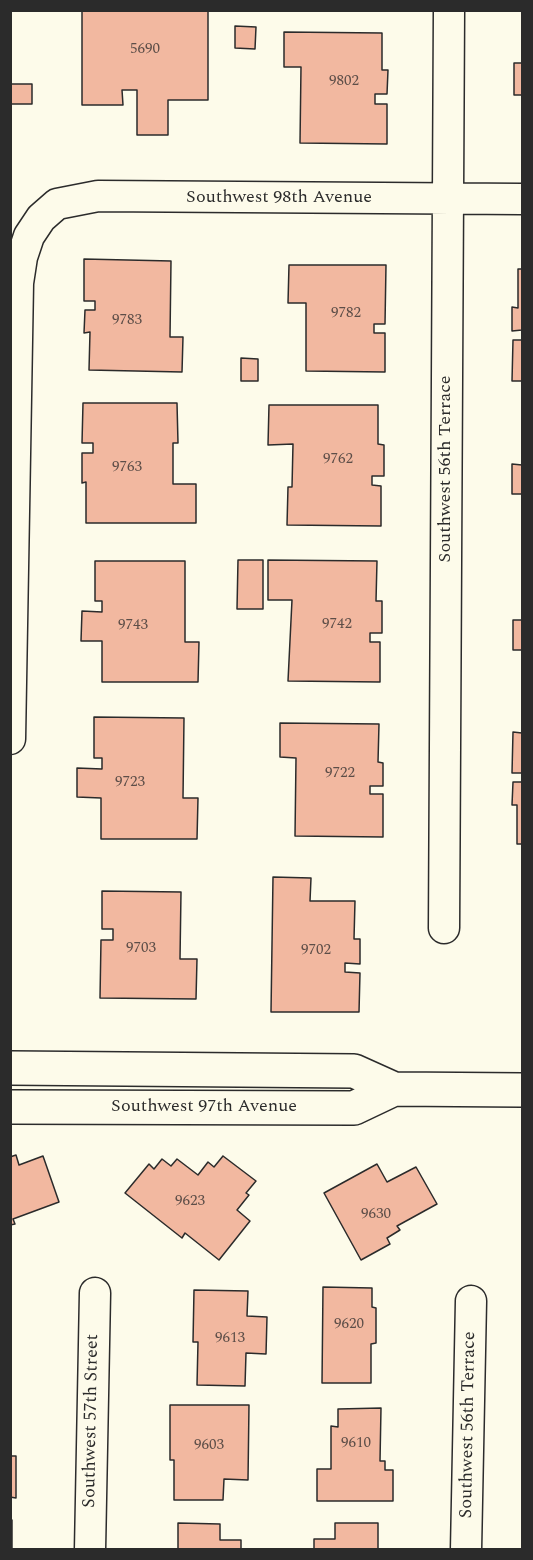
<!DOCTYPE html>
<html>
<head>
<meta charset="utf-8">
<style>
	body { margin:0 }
	#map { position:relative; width:533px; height:1560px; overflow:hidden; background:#fdfbea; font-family:Spectral,serif }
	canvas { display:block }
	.frame { position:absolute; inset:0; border:12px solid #2b2b2b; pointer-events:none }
</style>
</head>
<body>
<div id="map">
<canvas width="533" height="1560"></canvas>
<div class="frame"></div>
</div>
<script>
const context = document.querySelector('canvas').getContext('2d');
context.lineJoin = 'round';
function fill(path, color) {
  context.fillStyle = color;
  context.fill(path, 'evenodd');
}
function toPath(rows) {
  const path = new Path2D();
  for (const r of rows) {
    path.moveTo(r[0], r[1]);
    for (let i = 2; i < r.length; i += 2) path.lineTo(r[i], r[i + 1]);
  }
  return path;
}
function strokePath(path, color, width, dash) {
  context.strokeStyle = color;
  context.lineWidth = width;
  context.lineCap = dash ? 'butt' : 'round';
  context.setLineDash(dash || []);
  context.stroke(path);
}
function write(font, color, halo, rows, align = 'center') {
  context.font = font + ' Spectral,serif';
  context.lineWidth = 4.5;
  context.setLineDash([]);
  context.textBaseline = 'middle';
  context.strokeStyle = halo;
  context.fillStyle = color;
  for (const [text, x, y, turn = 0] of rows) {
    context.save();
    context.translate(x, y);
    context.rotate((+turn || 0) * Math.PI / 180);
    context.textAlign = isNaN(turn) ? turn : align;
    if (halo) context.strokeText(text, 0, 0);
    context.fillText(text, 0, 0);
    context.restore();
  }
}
const building = toPath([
	[82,10,208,10,208,100,168,100,168,135,137,135,137,90,122,90,123,105,82,105,82,10],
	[235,26,256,27,255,49,235,48,235,26],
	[284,32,382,33,382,70,388,70,387,94,375,94,375,104,387,104,387,144,300,143,301,67,284,67,284,32],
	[514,63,522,63,522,95,514,95,514,63],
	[10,84,32,84,32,104,10,104,10,84],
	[84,259,171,261,170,337,183,337,182,372,89,370,90,332,84,333,85,310,95,310,95,301,84,301,84,259],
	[289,265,386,265,385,324,374,324,374,333,385,333,385,372,306,371,306,303,288,303,289,265],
	[518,269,522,269,522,330,512,331,512,307,518,308,518,269],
	[513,340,522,340,522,381,512,381,513,340],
	[241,358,258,359,258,381,241,381,241,358],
	[83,403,177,403,178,443,173,443,173,484,196,484,196,523,86,523,86,482,82,483,82,453,93,453,93,443,82,443,83,403],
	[269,405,378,405,378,444,384,445,384,476,372,476,372,485,381,486,381,526,287,525,288,487,292,487,293,444,268,445,269,405],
	[512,464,522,465,522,494,512,494,512,464],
	[238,560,263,560,263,609,237,609,238,560],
	[268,560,377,561,376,601,382,601,382,633,370,633,370,642,380,642,380,682,288,681,292,600,268,600,268,560],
	[95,561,185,561,185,642,199,642,198,682,102,682,102,641,81,641,82,611,102,612,102,601,95,601,95,561],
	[513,620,522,620,522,650,513,650,513,620],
	[94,717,184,718,183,798,198,798,197,839,101,839,101,798,77,797,77,768,102,769,102,758,94,758,94,717],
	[280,723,379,724,378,762,383,763,383,786,370,786,370,794,383,794,383,837,295,836,296,758,280,757,280,723],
	[513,732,522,733,522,773,512,773,513,732],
	[513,782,522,782,522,844,517,844,517,805,512,805,513,782],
	[273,877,311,878,310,901,355,901,354,939,360,939,360,964,345,963,345,972,360,973,359,1012,271,1012,273,877],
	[102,891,181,892,180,959,197,959,196,999,100,998,101,940,113,940,113,929,102,929,102,891],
	[16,1155,19,1165,43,1156,59,1202,13,1219,15,1224,10,1225,10,1157,16,1155],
	[223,1156,256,1181,246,1193,249,1195,237,1210,250,1221,219,1260,185,1233,182,1238,125,1193,149,1164,154,1169,162,1159,171,1166,177,1159,198,1175,208,1162,214,1167,223,1156],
	[377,1164,387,1182,416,1167,437,1204,397,1226,400,1230,387,1238,390,1244,361,1260,324,1193,377,1164],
	[323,1287,372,1288,372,1307,376,1308,376,1343,371,1344,371,1383,322,1383,323,1287],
	[194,1290,248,1291,247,1316,267,1317,266,1354,246,1353,245,1386,197,1385,198,1342,193,1342,194,1290],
	[170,1405,249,1405,248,1480,224,1479,223,1500,174,1500,174,1460,170,1460,170,1405],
	[381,1408,380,1461,385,1461,385,1470,393,1470,393,1501,317,1501,317,1469,331,1469,331,1426,338,1427,338,1409,381,1408],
	[10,1456,16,1456,16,1498,10,1497,10,1456],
	[10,1520,12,1520,12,1550,10,1550,10,1520],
	[178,1523,220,1524,220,1540,241,1540,241,1550,178,1550,178,1523],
	[335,1523,378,1523,378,1550,314,1550,314,1539,335,1539,335,1523]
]);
const minor = toPath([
	[10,739,18,283,22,257,29,236,41,218,57,204,98,196,522,199],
	[444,928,449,10],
	[90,1550,95,1293],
	[466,1550,471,1301]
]);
const tertiary = toPath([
	[10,1068,354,1071,394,1089,522,1090],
	[10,1107,354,1108,394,1089]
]);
const numberNames = [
	["5690",145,50],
	["9802",344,82],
	["9782",346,314],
	["9783",127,321],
	["9762",338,460],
	["9763",127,468],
	["9742",337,625],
	["9743",133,626],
	["9722",340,774],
	["9723",130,783],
	["9703",141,949],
	["9702",316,951],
	["9623",190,1202],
	["9630",376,1215],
	["9620",349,1325],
	["9613",230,1339],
	["9610",356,1444],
	["9603",209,1446]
];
const streetNames = [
	["Southwest 98th Avenue",279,198],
	["Southwest 56th Terrace",446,469,-90],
	["Southwest 97th Avenue",204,1107],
	["Southwest 57th Street",92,1421,-89],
	["Southwest 56th Terrace",469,1425,-89]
];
fill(building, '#f2b8a0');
strokePath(building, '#2b2b2b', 1.5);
strokePath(minor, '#2b2b2b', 33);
strokePath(tertiary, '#2b2b2b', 36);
strokePath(minor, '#fdfbea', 30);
strokePath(tertiary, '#fdfbea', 33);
write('15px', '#5d4e48', null, numberNames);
write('18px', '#2b2b2b', '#fdfbea', streetNames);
</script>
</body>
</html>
